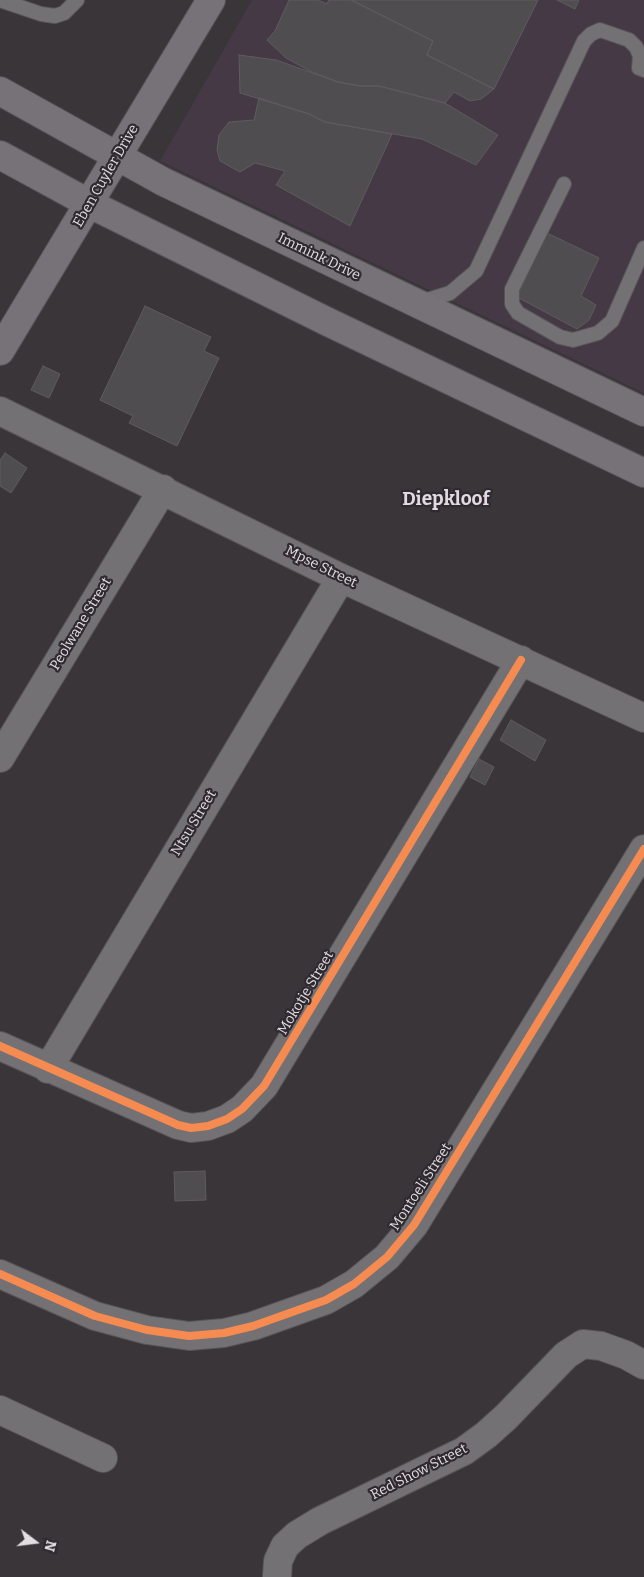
<!DOCTYPE html>
<html>
<head>
<meta charset="utf-8">
<style>
	body { margin:0 }
	#map { position:relative; width:644px; height:1577px; overflow:hidden; background:#393539; font-family:Bitter,serif }
	canvas { display:block }
	.north { position:absolute; left:10px; top:1517px; width:50px; height:50px; -webkit-text-stroke:4px #302a30; paint-order:stroke; rotate:105deg; font-size:14px; font-weight:700; line-height:20px; text-align:center; color:#e2dee2 }
	.north::after { content:''; display:block; margin:auto; width:18px; height:22px; background:#e2dee2; clip-path:polygon(50% 0,100% 100%,50% 72%,0 100%) }
</style>
</head>
<body>
<div id="map">
<canvas width="644" height="1577"></canvas>
<div class="north">N</div>
</div>
<script>
const context = document.querySelector('canvas').getContext('2d');
context.lineJoin = 'round';
function fill(path, color) {
  context.fillStyle = color;
  context.fill(path, 'evenodd');
}
function toPath(rows) {
  const path = new Path2D();
  for (const r of rows) {
    path.moveTo(r[0], r[1]);
    for (let i = 2; i < r.length; i += 2) path.lineTo(r[i], r[i + 1]);
  }
  return path;
}
function strokePath(path, color, width, dash) {
  context.strokeStyle = color;
  context.lineWidth = width;
  context.lineCap = dash ? 'butt' : 'round';
  context.setLineDash(dash || []);
  context.stroke(path);
}
function write(font, color, halo, rows, align = 'center') {
  context.font = font + ' Bitter,serif';
  context.lineWidth = 4.5;
  context.setLineDash([]);
  context.textBaseline = 'middle';
  context.strokeStyle = halo;
  context.fillStyle = color;
  for (const [text, x, y, turn = 0] of rows) {
    context.save();
    context.translate(x, y);
    context.rotate((+turn || 0) * Math.PI / 180);
    context.textAlign = isNaN(turn) ? turn : align;
    if (halo) context.strokeText(text, 0, 0);
    context.fillText(text, 0, 0);
    context.restore();
  }
}
const built = toPath([
	[252,0,644,0,644,393,160,161]
]);
const building = toPath([
	[289,0,318,0,327,4,329,0,351,0,433,41,427,55,494,89,481,99,470,101,454,92,445,103,379,86,360,86,338,82,310,71,286,58,267,40,275,31,289,0],
	[351,0,538,0,494,89,427,55,433,41,351,0],
	[557,0,579,0,575,9,557,0],
	[239,55,276,60,338,82,360,86,379,86,445,103,498,135,476,165,422,139,325,122,309,114,240,93,239,55],
	[259,98,309,114,325,122,392,134,350,226,276,185,285,171,255,163,240,172,220,161,217,150,219,135,229,122,254,120,259,98],
	[547,233,599,258,581,296,596,305,589,320,577,329,517,297,547,233],
	[145,306,211,337,204,351,219,358,177,446,129,423,133,416,100,400,145,306],
	[43,366,60,374,49,398,31,390,43,366],
	[5,453,27,468,11,493,0,486,0,460,5,453],
	[511,720,546,740,535,761,500,740,511,720],
	[479,759,494,767,485,785,470,777,479,759],
	[205,1171,206,1200,175,1201,174,1172,205,1171]
]);
const lane = toPath([
	[0,0,41,14,55,16,64,13,77,0],
	[564,184,512,289,512,304,518,313,560,337,573,340,598,333,612,321,644,248],
	[418,303,450,293,476,271,584,41,591,34,600,30,629,40,636,47,640,56,639,68,644,70]
]);
const street = toPath([
	[0,411,341,578,644,718],
	[0,758,163,489],
	[0,1046,178,1125,191,1128,208,1126,227,1119,242,1109,264,1086,521,660],
	[48,1069,341,578],
	[0,1274,95,1316,147,1330,189,1336,224,1333,253,1326,326,1300,354,1284,387,1257,414,1225,644,849],
	[0,1410,103,1458],
	[277,1577,278,1561,285,1546,297,1535,320,1521,464,1451,486,1435,506,1417,566,1355,583,1344,601,1346,626,1355,644,1365]
]);
const secondary = toPath([
	[0,91,162,181,644,412],
	[0,155,90,204,326,321,644,473],
	[0,351,211,0]
]);
const cycleway = toPath([
	[0,1046,178,1125,191,1128,208,1126,227,1119,242,1109,264,1086,521,660],
	[0,1274,95,1316,147,1330,189,1336,224,1333,253,1326,326,1300,354,1284,387,1257,414,1225,644,849]
]);
const streetNames = [
	["Eben Cuyler Drive",106,176,-60],
	["Immink Drive",319,257,26],
	["Mpse Street",321,567,26],
	["Peolwane Street",81,624,-59],
	["Ntsu Street",194,823,-59],
	["Mokotje Street",306,993,-59],
	["Montoeli Street",421,1187,-57],
	["Red Show Street",419,1472,-27]
];
const districtNames = [
	["Diepkloof",446,500]
];
fill(built, '#443944');
fill(building, '#504d50');
strokePath(building, '#5e5c5e', 1);
strokePath(lane, '#575457', 16);
strokePath(street, '#575457', 30);
strokePath(secondary, '#575457', 30);
strokePath(lane, '#747174', 14);
strokePath(street, '#747174', 28);
strokePath(secondary, '#777278', 28);
strokePath(cycleway, '#f68b52', 8);
write('14px', '#e2dee2', '#302a30', streetNames);
write('bold 19px', '#e2dae3', '#302a30', districtNames);
</script>
</body>
</html>
